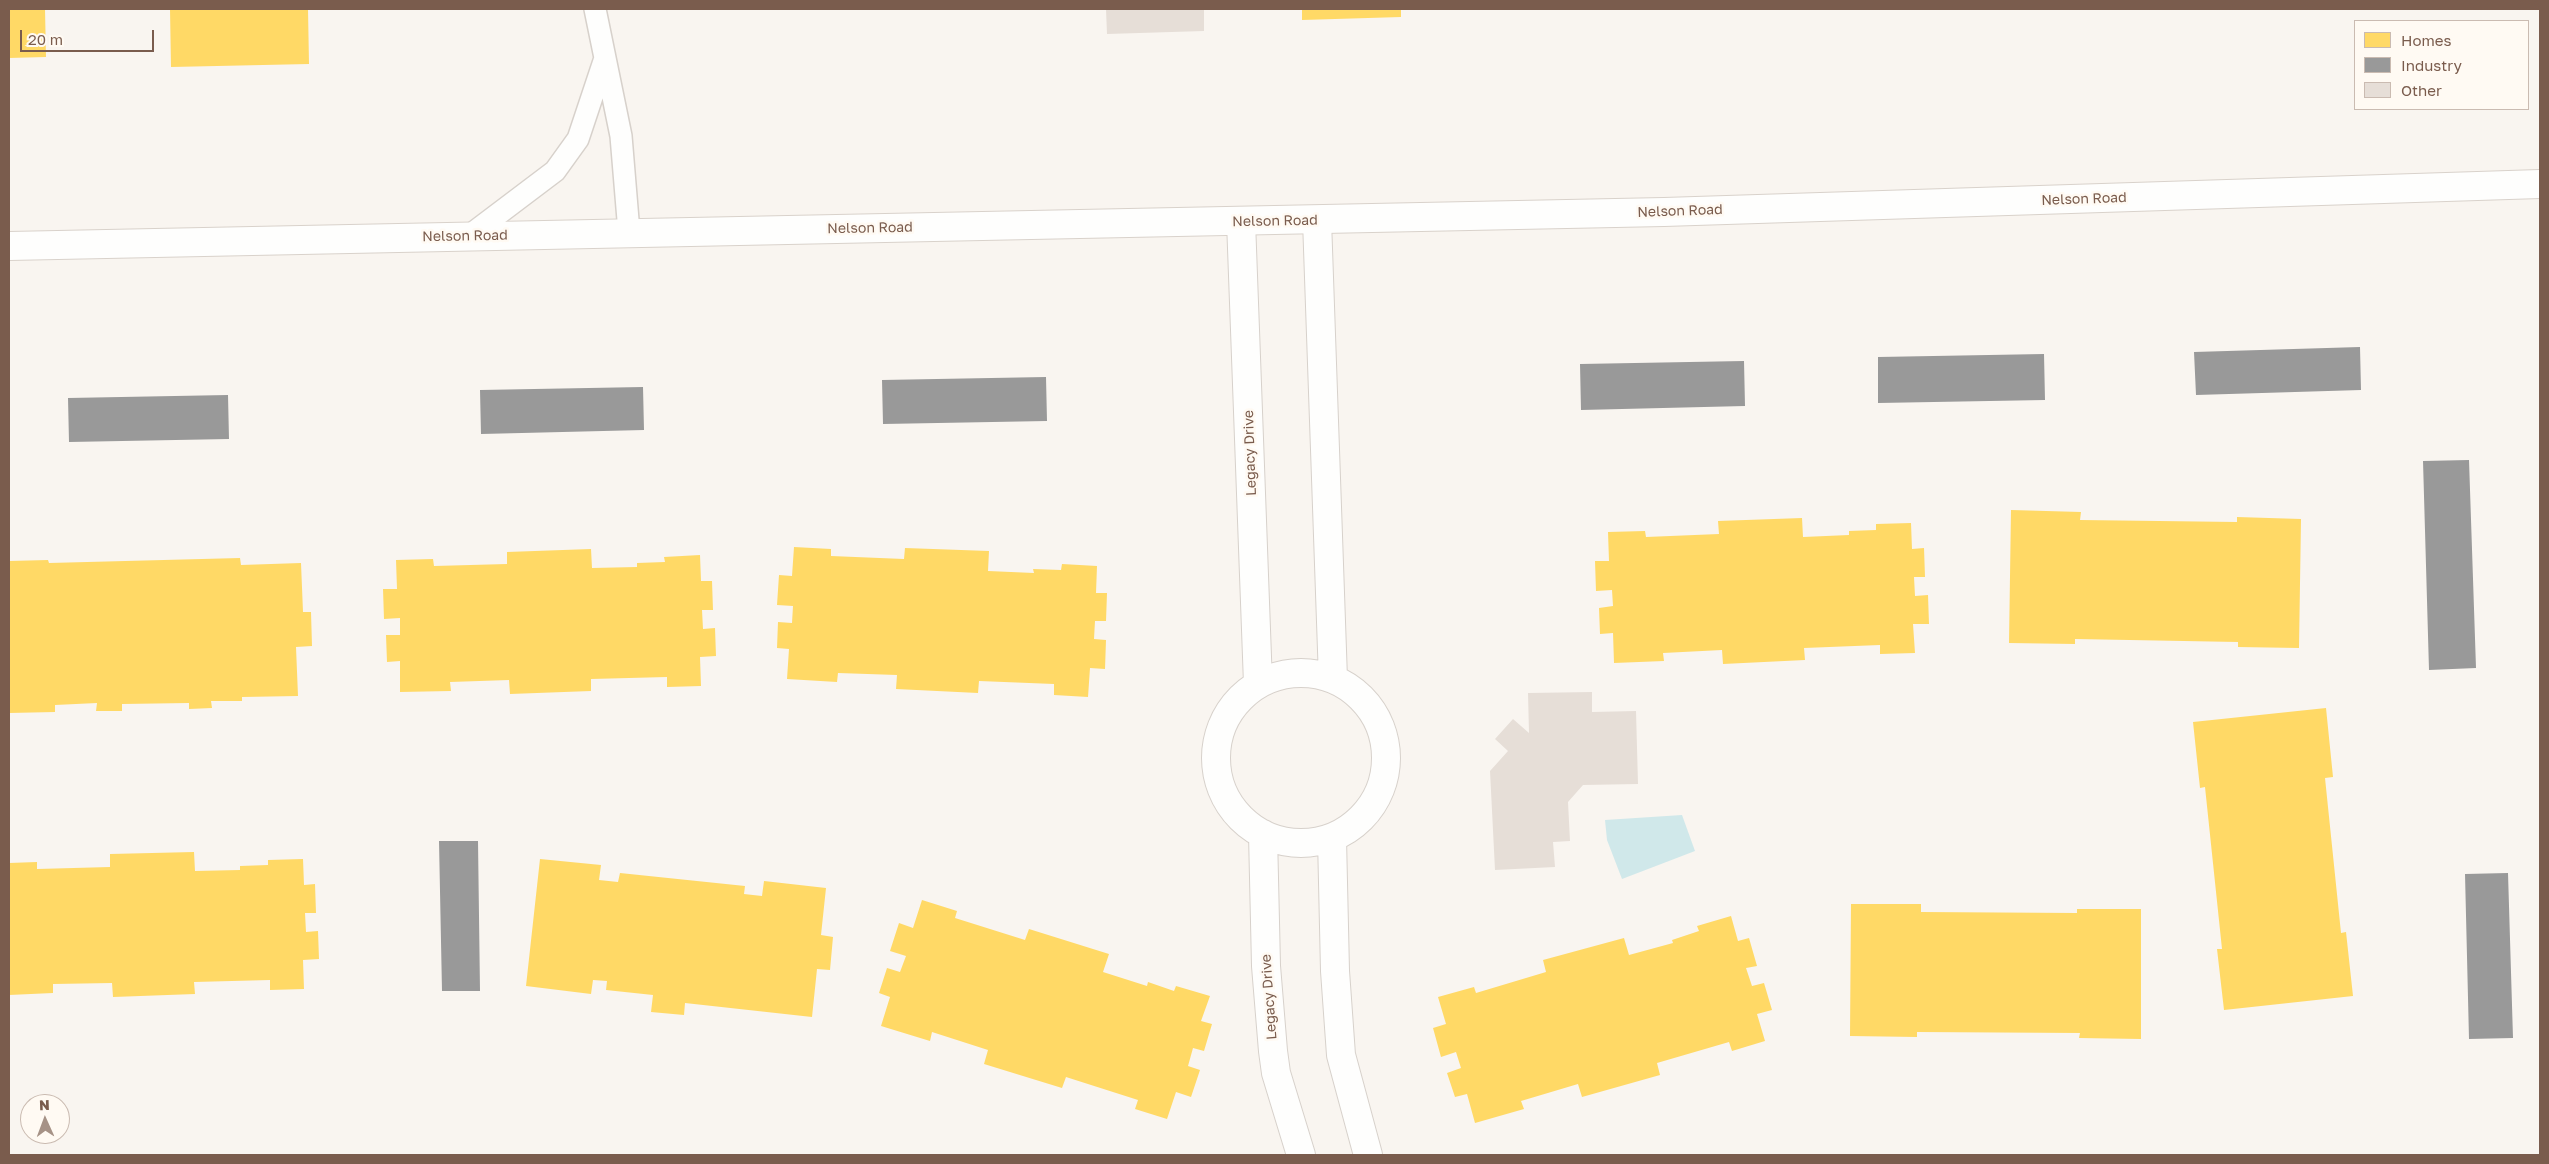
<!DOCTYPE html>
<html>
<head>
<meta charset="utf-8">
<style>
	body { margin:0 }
	#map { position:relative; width:2549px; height:1164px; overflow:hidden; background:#f9f5f0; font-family:"Golos Text",sans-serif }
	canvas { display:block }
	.frame { position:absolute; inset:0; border:10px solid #7a5c4d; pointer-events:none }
	.legend { position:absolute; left:2354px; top:20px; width:175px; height:90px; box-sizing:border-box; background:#fffaf3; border:1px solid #cabbb1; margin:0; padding:6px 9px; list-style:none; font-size:15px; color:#7a5c4d }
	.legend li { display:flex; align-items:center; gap:10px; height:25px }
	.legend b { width:25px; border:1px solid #cabbb1 }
	.north { position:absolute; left:20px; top:1094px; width:50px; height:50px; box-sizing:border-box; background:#fffaf3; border:1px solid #cabbb1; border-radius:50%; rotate:358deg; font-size:14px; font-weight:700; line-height:20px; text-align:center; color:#7a5c4d }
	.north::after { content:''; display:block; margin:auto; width:18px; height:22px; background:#a69286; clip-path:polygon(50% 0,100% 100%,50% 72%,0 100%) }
	.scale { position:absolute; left:20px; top:30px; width:134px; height:22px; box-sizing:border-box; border:2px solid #7a5c4d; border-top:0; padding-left:6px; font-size:15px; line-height:18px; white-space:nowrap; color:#7a5c4d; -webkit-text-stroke:4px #fffaf3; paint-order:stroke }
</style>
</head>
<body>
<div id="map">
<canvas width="2549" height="1164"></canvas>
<div class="frame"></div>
<ul class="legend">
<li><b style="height:14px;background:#ffd966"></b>Homes</li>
<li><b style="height:14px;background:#999"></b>Industry</li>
<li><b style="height:14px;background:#e6ded7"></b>Other</li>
</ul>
<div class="north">N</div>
<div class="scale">20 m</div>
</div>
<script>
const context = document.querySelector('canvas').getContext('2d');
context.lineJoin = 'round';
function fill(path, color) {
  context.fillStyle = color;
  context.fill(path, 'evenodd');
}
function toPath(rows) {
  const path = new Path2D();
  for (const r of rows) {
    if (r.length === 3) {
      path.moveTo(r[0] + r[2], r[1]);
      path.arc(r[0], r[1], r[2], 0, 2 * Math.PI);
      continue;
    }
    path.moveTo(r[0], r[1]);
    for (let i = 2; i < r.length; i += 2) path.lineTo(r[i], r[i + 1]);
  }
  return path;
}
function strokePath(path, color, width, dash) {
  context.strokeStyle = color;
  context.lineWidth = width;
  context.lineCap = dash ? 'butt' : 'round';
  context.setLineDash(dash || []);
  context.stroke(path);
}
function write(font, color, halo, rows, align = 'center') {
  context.font = font + ' "Golos Text",sans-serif';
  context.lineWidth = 5;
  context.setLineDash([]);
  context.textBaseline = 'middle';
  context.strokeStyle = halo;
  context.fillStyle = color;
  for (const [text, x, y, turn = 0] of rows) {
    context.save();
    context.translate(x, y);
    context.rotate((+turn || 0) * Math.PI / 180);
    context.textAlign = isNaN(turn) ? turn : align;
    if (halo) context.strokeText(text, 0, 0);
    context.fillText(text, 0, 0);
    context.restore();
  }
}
const water = toPath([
	[1682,815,1695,851,1622,879,1607,840,1605,820]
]);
const homes = toPath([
	[9,9,45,9,46,57,9,58],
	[170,9,308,9,309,64,171,67],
	[1302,9,1401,9,1401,17,1302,20],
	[2011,510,2081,512,2080,520,2237,522,2237,517,2301,519,2299,648,2238,647,2238,642,2075,639,2075,644,2009,643],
	[1802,518,1803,537,1849,535,1849,531,1876,530,1876,524,1911,523,1912,549,1924,548,1925,577,1914,577,1915,596,1928,595,1929,624,1913,624,1915,653,1880,654,1880,645,1804,648,1805,660,1723,664,1722,650,1663,653,1664,661,1614,663,1613,633,1600,634,1599,608,1613,606,1612,590,1596,591,1595,561,1609,561,1608,532,1645,531,1646,537,1719,534,1718,521],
	[794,547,831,549,831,556,904,559,905,548,989,551,988,571,1034,573,1033,569,1061,570,1062,564,1097,566,1096,593,1107,593,1106,621,1095,621,1094,639,1106,640,1105,669,1090,668,1088,697,1054,695,1054,684,979,681,978,693,896,689,897,675,838,673,837,682,787,679,789,649,777,648,778,622,792,623,793,606,777,605,779,575,792,576],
	[591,549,592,568,637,567,637,563,665,562,664,557,700,555,701,581,712,581,713,610,702,610,703,629,715,628,716,656,700,657,701,686,667,687,667,677,591,679,591,691,510,694,509,680,450,682,451,691,400,692,400,661,387,662,386,635,400,635,400,618,384,619,383,589,397,589,396,560,433,559,434,566,507,564,507,552],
	[240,558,241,565,301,563,303,612,311,612,312,646,296,647,298,696,242,697,242,701,211,701,212,708,189,709,189,703,122,704,122,711,96,711,97,703,55,705,55,712,9,713,9,561,48,560,49,563],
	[2326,708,2333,777,2325,778,2341,933,2346,932,2353,996,2224,1010,2217,949,2222,949,2205,787,2200,788,2193,722],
	[194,852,195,871,240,870,240,866,268,865,268,860,303,859,304,885,315,884,316,913,305,913,306,932,318,931,319,959,303,960,304,989,270,990,270,980,194,982,195,994,113,997,112,983,53,984,53,993,9,995,9,863,37,862,37,869,110,867,110,854],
	[540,859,601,865,599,880,618,882,620,873,745,886,744,894,762,896,764,881,826,888,821,935,833,937,830,970,817,969,812,1017,685,1003,684,1015,651,1012,653,995,606,990,607,981,593,980,591,994,526,986],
	[922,900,957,911,955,918,1025,940,1029,929,1109,954,1103,972,1147,986,1148,982,1174,991,1176,986,1210,996,1201,1021,1212,1024,1204,1051,1193,1048,1188,1066,1200,1070,1191,1097,1176,1092,1167,1119,1135,1109,1138,1100,1066,1077,1062,1088,984,1064,988,1050,932,1032,930,1041,881,1026,890,997,879,993,887,968,900,972,906,956,890,951,899,923,913,928],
	[1851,904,1921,904,1921,912,2077,913,2077,909,2141,909,2141,1039,2079,1038,2080,1033,1917,1032,1917,1037,1850,1036],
	[1731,916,1738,941,1749,938,1757,966,1746,968,1752,986,1764,983,1772,1010,1757,1014,1765,1041,1732,1051,1729,1042,1657,1063,1660,1075,1582,1097,1578,1084,1521,1101,1524,1109,1475,1123,1467,1094,1455,1097,1447,1073,1461,1068,1456,1052,1441,1057,1433,1028,1446,1024,1438,997,1474,987,1476,993,1546,972,1543,960,1624,938,1629,955,1673,943,1672,940,1699,931,1697,926]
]);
const industry = toPath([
	[2360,347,2361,390,2196,395,2194,352],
	[2044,354,2045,400,1878,403,1878,357],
	[1744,361,1745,406,1581,410,1580,364],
	[1046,377,1047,421,883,424,882,380],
	[643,387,644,430,481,434,480,390],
	[228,395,229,439,69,442,68,398],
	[2469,460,2476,668,2429,670,2423,461],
	[439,841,478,841,480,991,442,991],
	[2508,873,2513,1038,2469,1039,2465,874]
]);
const building = toPath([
	[1106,9,1204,9,1204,31,1107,34],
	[1592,692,1592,712,1636,711,1638,784,1583,785,1568,802,1570,841,1553,842,1555,867,1495,870,1490,771,1508,751,1495,739,1513,719,1529,733,1528,693]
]);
const service = toPath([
	[595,9,621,136,629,232],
	[469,236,555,171,578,139,604,61]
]);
const minor = toPath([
	[1317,220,1333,679],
	[1241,221,1258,684],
	[1301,758,85],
	[1263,834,1266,966,1273,1051,1276,1073,1301,1155],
	[1332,838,1335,971,1341,1055,1368,1155]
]);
const secondary = toPath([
	[9,246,1664,212,2540,184]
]);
const streetNames = [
	["Nelson Road",2084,199,-2],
	["Nelson Road",1680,211,-2],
	["Nelson Road",1275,221,-1],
	["Nelson Road",870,228,-1],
	["Nelson Road",465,236,-1],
	["Legacy Drive",1250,453,-92],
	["Legacy Drive",1269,997,-94]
];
fill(water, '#d0e8ea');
fill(homes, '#ffd966');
fill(industry, '#999');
fill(building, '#e6ded7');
strokePath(service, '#d7d1cb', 24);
strokePath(minor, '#d7d1cb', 30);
strokePath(secondary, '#d9d2cb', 30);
strokePath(service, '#fefefd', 21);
strokePath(minor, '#fefefd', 28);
strokePath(secondary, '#fefefd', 28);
write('14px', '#7a5c4d', '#fffaf3', streetNames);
</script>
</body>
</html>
